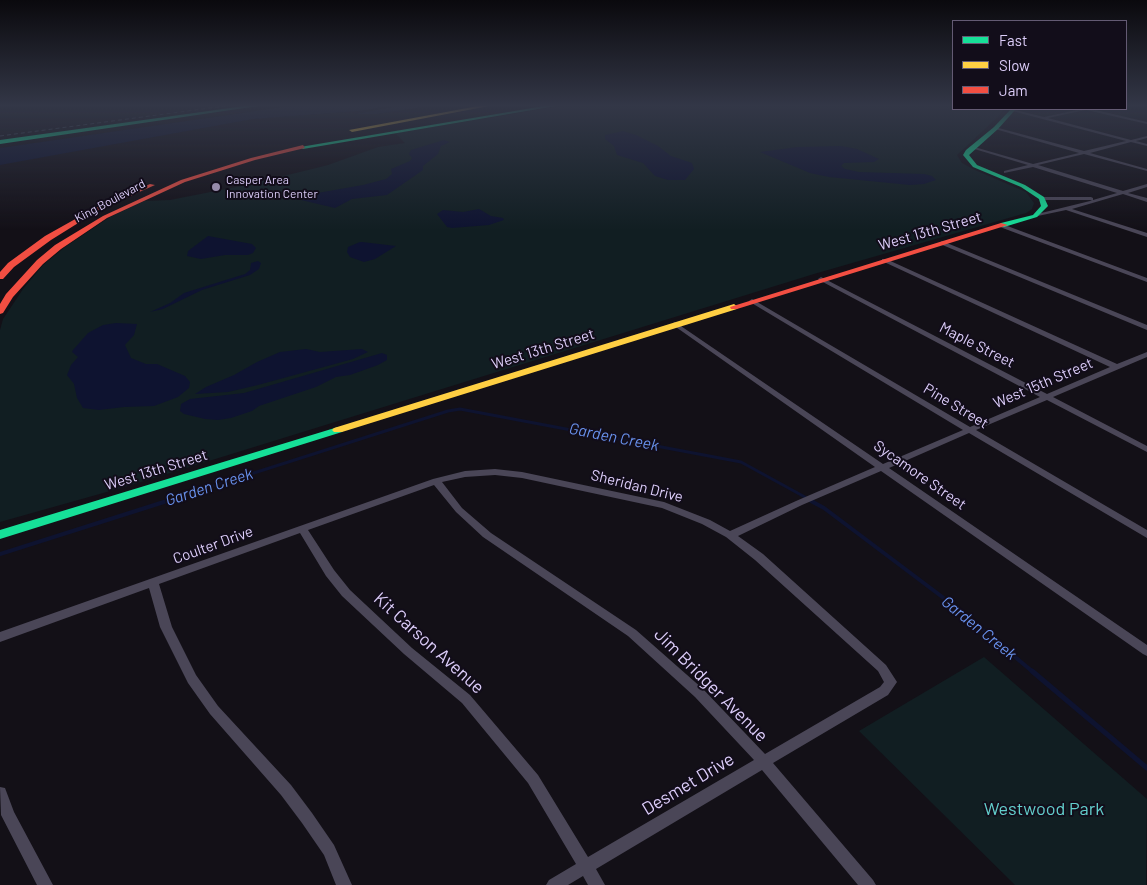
<!DOCTYPE html>
<html>
<head>
<meta charset="utf-8">
<style>
	body { margin:0 }
	#map { position:relative; width:1147px; height:885px; overflow:hidden; background:#131017; font-family:Barlow,sans-serif }
	canvas { display:block }
	.legend { position:absolute; left:952px; top:20px; width:175px; height:90px; box-sizing:border-box; background:#120d1a; border:1px solid #635a73; margin:0; padding:6px 9px; list-style:none; font-size:15px; color:#dccdf9 }
	.legend li { display:flex; align-items:center; gap:10px; height:25px }
	.legend b { width:25px; border:1px solid #635a73 }
</style>
</head>
<body>
<div id="map">
<canvas width="1147" height="885"></canvas>
<ul class="legend">
<li><b style="height:6px;background:#16e098"></b>Fast</li>
<li><b style="height:6px;background:#ffcf43"></b>Slow</li>
<li><b style="height:6px;background:#f24e42"></b>Jam</li>
</ul>
</div>
<script>
const context = document.querySelector('canvas').getContext('2d');
context.lineJoin = 'round';
function fill(path, color) {
  context.fillStyle = color;
  context.fill(path, 'evenodd');
}
function toPath(rows) {
  const path = new Path2D();
  for (const r of rows) {
    path.moveTo(r[0], r[1]);
    for (let i = 2; i < r.length; i += 2) path.lineTo(r[i], r[i + 1]);
  }
  return path;
}
function strokePath(path, color, width, dash) {
  context.strokeStyle = color;
  context.lineWidth = width;
  context.lineCap = dash ? 'butt' : 'round';
  context.setLineDash(dash || []);
  context.stroke(path);
}
function write(font, color, halo, rows, align = 'center') {
  context.font = font + ' Barlow,sans-serif';
  context.lineWidth = 4;
  context.setLineDash([]);
  context.textBaseline = 'middle';
  context.strokeStyle = halo;
  context.fillStyle = color;
  for (const [text, x, y, turn = 0] of rows) {
    context.save();
    context.translate(x, y);
    context.rotate((+turn || 0) * Math.PI / 180);
    context.textAlign = isNaN(turn) ? turn : align;
    if (halo) context.strokeText(text, 0, 0);
    context.fillText(text, 0, 0);
    context.restore();
  }
}
const green = toPath([
	[561,106,953,106,953,109,1004,109,999,116,957,155,962,163,975,170,1026,192,1034,203,1032,209,1026,213,814,274,128,486,0,522,0,330,3,319,23,289,43,265,65,247,110,217,144,201,170,200,251,184,328,165,378,147,405,143,395,133],
	[984,657,1147,799,1146,885,1015,885,859,731]
]);
const water = toPath([
	[290,106,387,106,359,111,253,119,0,165,0,148],
	[400,106,428,106,377,114,354,114],
	[623,131,636,135,658,146,671,156,692,163,694,169,685,180,668,180,655,176,643,163,617,155,614,146,605,139,605,135],
	[444,140,450,142,441,146,438,154,423,166,423,170,387,195,352,199,335,208,297,199,312,194,363,185,386,179,392,174,391,169,410,161,412,158,409,154,411,150],
	[841,146,857,149,879,159,874,162,844,163,841,166,845,169,859,172,924,174,932,176,936,180,924,184,910,185,829,177,810,173,760,152,798,147],
	[479,209,491,216,503,218,504,220,489,225,452,228,447,227,437,214,443,210,463,212],
	[208,236,252,244,256,248,253,253,248,255,225,255,201,259,187,256,188,251],
	[360,242,362,242,396,246,375,259,364,262,350,257,347,252,348,247],
	[258,261,261,263,259,269,250,275,202,290,163,309,150,312,170,303,184,293,245,274,250,270,251,263],
	[116,323,137,324,134,335,125,345,131,358,146,364,157,364,185,376,190,382,189,388,178,397,154,406,124,407,99,410,83,408,77,398,74,384,67,375,71,365,78,357,72,352,73,350,88,333,103,325],
	[306,349,320,352,362,349,368,352,353,359,258,385,228,392,195,394,206,387,234,375,257,362,280,352],
	[382,353,387,355,387,360,378,365,350,375,336,377,316,387,259,406,252,411,231,418,218,420,205,419,184,414,180,411,181,404,190,399,244,393]
]);
const streamFar2 = toPath([
	[163,502,448,411,460,409,741,462,814,502]
]);
const streamFar1 = toPath([
	[811,501,824,508,953,605,1033,672],
	[0,554,167,501]
]);
const stream = toPath([
	[1032,671,1147,768]
]);
const street = toPath([
	[1012,109,1044,117,1081,109,1092,109,1147,122,1147,124,1086,110,1048,118,1131,140,1147,136,1147,138,1136,141,1147,144,1147,146,1131,142,1090,153,1147,169,1147,171,1084,154,1038,165,1123,191,1147,184,1147,187,1128,193,1147,198,1147,202,1123,194,1072,209,1147,233,1147,237,1066,210,1033,217,1033,215,1090,201,1092,200,1042,200,1040,199,1040,197,1091,197,1093,198,1093,200,1117,193,1033,167,1004,173,1004,171,1028,165,971,148,971,146,1033,164,1079,153,995,129,995,127,1084,151,1126,141,1012,111,1012,109],
	[1002,224,1147,278,1147,282,1000,227,1000,225,1002,224],
	[942,241,1147,325,1147,330,940,244,939,243,942,241],
	[882,259,886,259,1117,364,1147,352,1147,357,1053,397,1147,446,1147,452,1047,400,976,430,1147,530,1147,538,969,433,889,468,1147,645,1147,656,1143,654,881,471,802,505,738,536,763,554,886,665,897,682,888,695,773,763,873,880,876,885,858,885,762,770,596,869,605,885,588,885,583,876,568,885,546,885,549,880,576,864,528,783,462,703,404,654,342,596,326,576,300,533,159,584,172,627,196,675,218,706,291,785,312,813,334,845,352,885,336,885,324,855,302,823,281,795,210,714,188,683,160,627,149,588,0,642,0,632,433,479,465,471,495,469,522,472,664,502,710,520,730,531,796,501,875,467,673,325,673,323,675,322,883,464,963,430,750,302,749,301,752,299,970,427,1040,397,819,280,818,279,821,277,1047,394,1110,367,882,261,882,259],
	[495,475,522,478,662,508,702,524,726,537,755,560,878,671,884,682,880,687,765,754,703,689,636,630,491,533,462,508,442,482,465,477,495,475],
	[434,485,456,512,483,537,628,636,695,697,754,760,588,857,538,775,470,695,412,648,350,590,334,570,308,530,434,485],
	[0,787,5,788,14,812,53,885,37,885,1,815,0,787]
]);
const fast = toPath([
	[244,106,258,106,0,144,0,140,244,106],
	[544,106,556,106,303,149,300,147,544,106],
	[1011,109,1016,109,998,129,969,155,977,165,1025,185,1044,197,1048,206,1037,217,1004,227,1000,225,1001,223,1033,215,1041,206,1039,199,1021,187,973,167,963,155,966,150,994,127,1011,109],
	[338,427,342,428,344,430,342,432,0,539,0,530,338,427]
]);
const slow = toPath([
	[478,106,489,106,352,132,349,130,478,106],
	[734,304,738,307,737,309,342,432,334,432,332,430,334,428,734,304]
]);
const jam = toPath([
	[303,145,305,148,255,160,185,182,107,218,61,249,43,264,13,297,3,313,0,314,0,304,6,294,37,260,55,245,103,216,181,180,251,158,303,145],
	[150,184,155,185,99,210,51,240,14,267,3,279,0,279,0,272,8,263,45,236,95,208,150,184],
	[1001,223,1008,225,737,309,731,309,730,307,1001,223]
]);
const rail = toPath([
	[0,136,225,106]
]);
const markers = [
	[216,187,5,"#968baa"]
];
const farPoinames = [
	["Casper Area",226,180],
	["Innovation Center",226,194]
];
const farStreetnames = [
	["King Boulevard",110,201,-28]
];
const streetNames = [
	["West 13th Street",930,231,-16],
	["Maple Street",977,345,27],
	["West 13th Street",543,349,-17],
	["West 15th Street",1043,383,-23],
	["Pine Street",956,406,31],
	["West 13th Street",156,470,-17],
	["Sycamore Street",920,475,35],
	["Sheridan Drive",637,486,14],
	["Coulter Drive",213,545,-20]
];
const waterNames = [
	["Garden Creek",614,437,11],
	["Garden Creek",209,487,-18],
	["Garden Creek",979,628,39]
];
const nearStreetnames = [
	["Kit Carson Avenue",429,643,42],
	["Jim Bridger Avenue",711,685,45],
	["Desmet Drive",688,784,-31]
];
const nearParknames = [
	["Westwood Park",1044,809]
];
fill(green, '#111e22');
fill(water, '#0e1330');
strokePath(streamFar2, '#0e1330', 3);
strokePath(streamFar1, '#0e1330', 4);
strokePath(stream, '#0e1330', 5);
fill(street, '#4a4657');
fill(fast, '#16e098');
fill(slow, '#ffcf43');
fill(jam, '#f24e42');
strokePath(rail, '#455060', 1, [4, 3]);
const sky = context.createLinearGradient(0, 0, 0, 230);
sky.addColorStop(0, '#0a090d');
sky.addColorStop(0.46, '#333747');
sky.addColorStop(1, '#33374700');
context.fillStyle = sky;
context.fillRect(0, 0, 1147, 230);
for (const [x, y, r, color] of markers) {
  const dot = new Path2D();
  dot.arc(x, y, r, 0, 2 * Math.PI);
  context.fillStyle = color;
  context.fill(dot);
  strokePath(dot, '#120d1a', 2);
}
write('12px', '#dccdf9', '#120d1a', farPoinames, 'left');
write('12px', '#dccdf9', '#120d1a', farStreetnames);
write('15px', '#dccdf9', '#120d1a', streetNames);
write('italic 16px', '#6891ec', '#120d1a', waterNames);
write('18px', '#dccdf9', '#120d1a', nearStreetnames);
write('18px', '#63cecc', '#120d1a', nearParknames);
</script>
</body>
</html>
